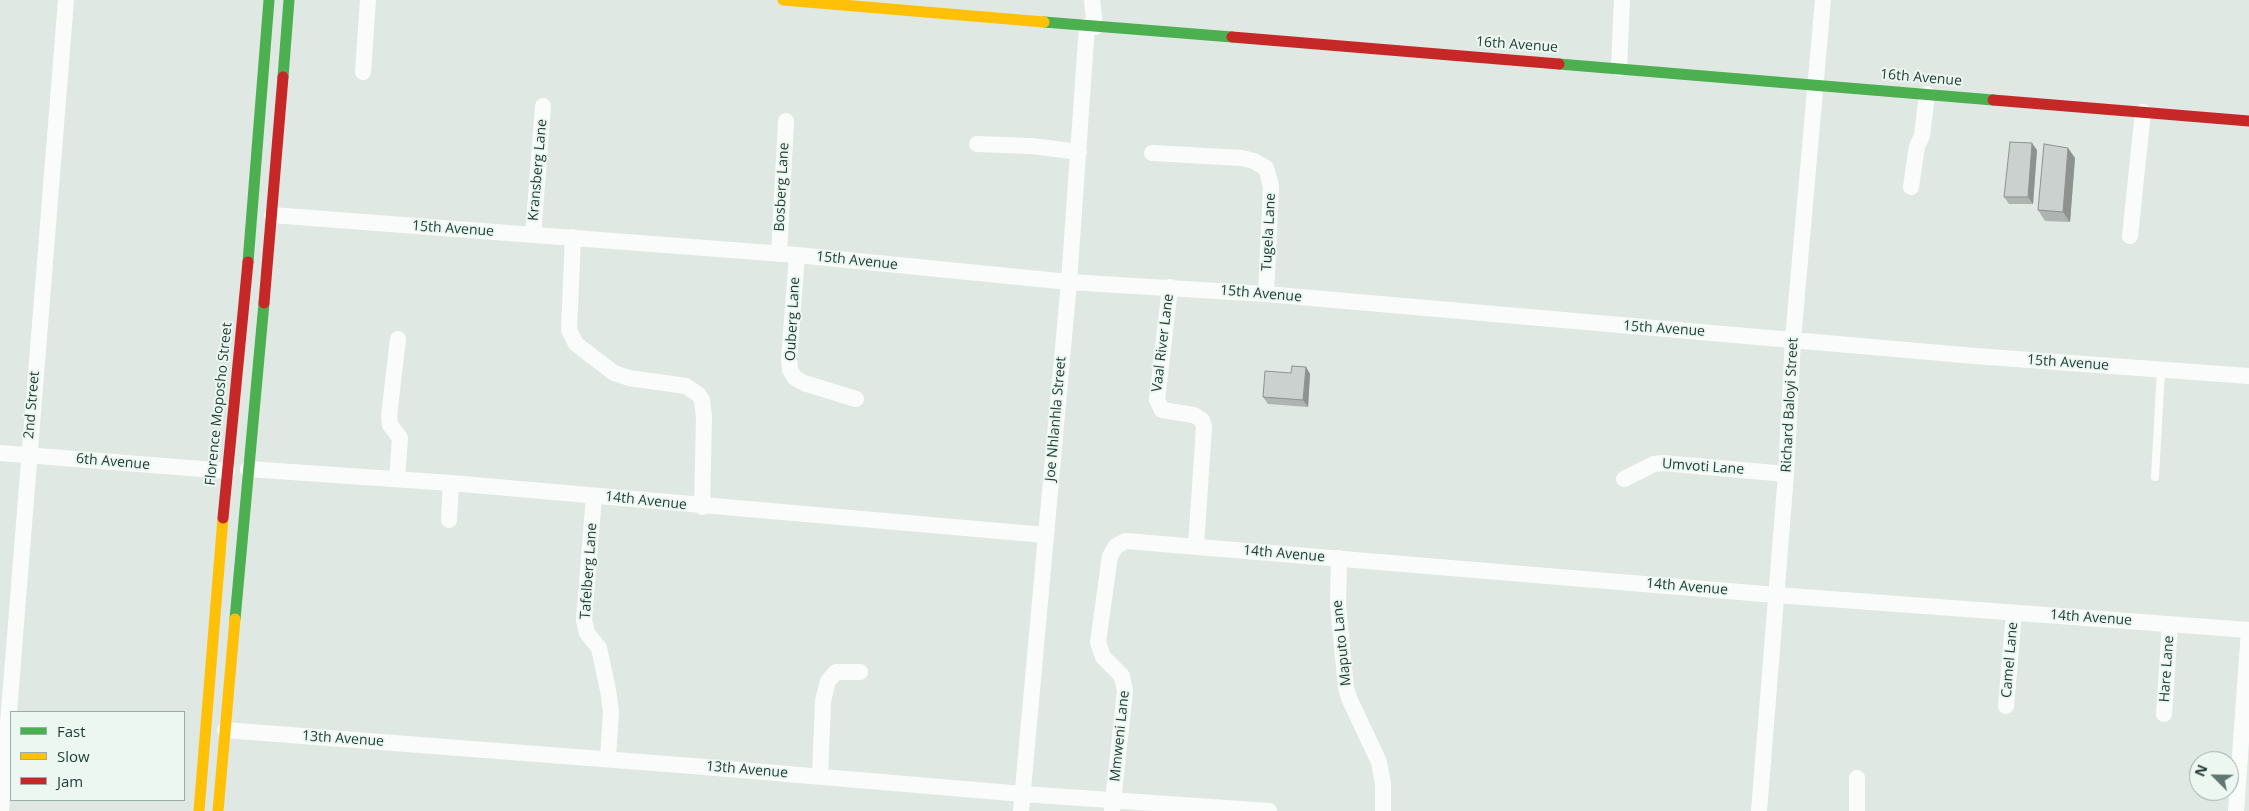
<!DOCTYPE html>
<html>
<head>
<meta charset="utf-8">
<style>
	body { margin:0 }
	#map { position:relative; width:2249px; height:811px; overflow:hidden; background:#e0e8e4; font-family:"Open Sans",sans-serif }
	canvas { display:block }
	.legend { position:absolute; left:10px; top:711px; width:175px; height:90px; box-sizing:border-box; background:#edf7f2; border:1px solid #99aca6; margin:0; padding:6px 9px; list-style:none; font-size:15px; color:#1c3b34 }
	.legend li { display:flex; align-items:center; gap:10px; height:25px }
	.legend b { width:25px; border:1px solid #99aca6 }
	.north { position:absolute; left:2189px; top:751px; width:50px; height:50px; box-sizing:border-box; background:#edf7f2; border:1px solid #99aca6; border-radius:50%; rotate:293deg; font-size:14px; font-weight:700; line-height:20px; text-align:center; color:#1c3b34 }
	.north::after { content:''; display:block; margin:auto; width:18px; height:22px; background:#617872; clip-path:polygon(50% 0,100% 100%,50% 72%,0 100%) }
</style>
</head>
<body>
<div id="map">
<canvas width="2249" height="811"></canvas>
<ul class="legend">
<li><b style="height:6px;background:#4caf50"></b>Fast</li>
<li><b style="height:6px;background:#ffc107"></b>Slow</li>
<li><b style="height:6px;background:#c62828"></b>Jam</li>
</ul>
<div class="north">N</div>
</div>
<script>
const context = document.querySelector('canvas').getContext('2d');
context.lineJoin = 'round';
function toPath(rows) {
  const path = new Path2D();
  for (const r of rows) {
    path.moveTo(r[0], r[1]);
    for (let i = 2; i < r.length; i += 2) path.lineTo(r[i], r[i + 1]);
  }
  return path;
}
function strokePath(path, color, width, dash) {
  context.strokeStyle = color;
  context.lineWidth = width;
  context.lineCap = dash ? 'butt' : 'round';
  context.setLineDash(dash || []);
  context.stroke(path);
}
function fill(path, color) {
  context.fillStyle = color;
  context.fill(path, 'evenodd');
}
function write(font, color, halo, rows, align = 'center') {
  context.font = font + ' "Open Sans",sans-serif';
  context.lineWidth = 4;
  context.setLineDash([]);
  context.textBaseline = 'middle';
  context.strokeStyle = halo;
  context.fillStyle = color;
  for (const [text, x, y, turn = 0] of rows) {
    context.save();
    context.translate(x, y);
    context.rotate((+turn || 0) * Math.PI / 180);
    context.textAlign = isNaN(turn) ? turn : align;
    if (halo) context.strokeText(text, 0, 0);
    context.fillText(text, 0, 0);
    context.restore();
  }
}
const lane = toPath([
	[2155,477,2161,370]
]);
const street = toPath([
	[1092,0,1095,27],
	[1619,68,1622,0],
	[363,72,368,0],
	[977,144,1032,146,1079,152],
	[1152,153,1242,158,1254,161,1266,168,1271,186,1266,294],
	[1911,187,1917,146,1922,136,1927,94],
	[272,215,797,255,1069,282,1266,294,1975,356,2249,376],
	[533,235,543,106],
	[2130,236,2143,112],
	[573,237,569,330,576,344,614,373,629,378,686,386,699,395,702,400,704,417,702,507],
	[779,254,786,121],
	[797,255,789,359,790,370,795,378,804,383,856,399],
	[1170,287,1157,400,1162,410,1194,415,1202,420,1204,427,1196,546],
	[0,453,227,471],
	[248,469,451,483,1045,535],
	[397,479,400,438,390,425,389,416,398,339],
	[1624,479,1654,464,1663,463,1786,474],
	[594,496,584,620,587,633,599,648,608,690,611,712,608,759],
	[449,520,451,483],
	[1339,558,1338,605,1346,688,1349,698,1379,762,1383,784,1383,811],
	[2006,706,2014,613],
	[2164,714,2170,624],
	[225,730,693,766,1023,794,1269,811],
	[820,776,823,701,828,681,836,672,860,672],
	[1857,778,1857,811],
	[1,811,66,0],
	[1021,811,1069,282,1087,26],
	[1112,811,1125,691,1122,676,1103,657,1098,642,1110,556,1116,546,1126,541,1776,595,2249,630],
	[1759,811,1786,474,1793,339,1823,0],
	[2236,811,2249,630]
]);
const fast = toPath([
	[1044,22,1232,37],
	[1559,64,1993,100],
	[283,77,289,0],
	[248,262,269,0],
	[235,619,264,303]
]);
const slow = toPath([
	[783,0,1044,22],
	[199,811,223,518],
	[218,811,235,619]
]);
const jam = toPath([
	[1232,37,1559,64],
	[1993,100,2249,121],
	[264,303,283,77],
	[223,518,248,262]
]);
const wall = toPath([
	[2068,148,2075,158,2070,222,2045,221,2038,210],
	[2037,150,2033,204,2009,204,2004,197],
	[1306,367,1310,374,1308,407,1268,404,1263,397]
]);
const shadedWall = toPath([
	[2032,143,2037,150,2033,204,2028,197],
	[2068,148,2075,158,2070,222,2063,212],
	[1306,367,1310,374,1308,407,1303,400]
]);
const building = toPath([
	[2010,142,2032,143,2028,197,2004,197,2010,142],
	[2044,144,2068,148,2063,212,2038,210,2044,144],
	[1292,366,1306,367,1303,400,1263,397,1265,371,1291,373,1292,366]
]);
const streetNames = [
	["16th Avenue",1517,45,4],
	["16th Avenue",1921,78,5],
	["Kransberg Lane",538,170,-85],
	["Bosberg Lane",782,187,-87],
	["15th Avenue",453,229,4],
	["Tugela Lane",1269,232,-87],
	["15th Avenue",857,261,6],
	["15th Avenue",1261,294,5],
	["Ouberg Lane",793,319,-87],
	["15th Avenue",1664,329,4],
	["Vaal River Lane",1163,343,-83],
	["15th Avenue",2068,363,4],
	["Florence Moposho Street",219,404,-84],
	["2nd Street",32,405,-85],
	["Richard Baloyi Street",1790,405,-87],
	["Joe Nhlanhla Street",1056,419,-85],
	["6th Avenue",113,462,5],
	["Umvoti Lane",1703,467,4],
	["14th Avenue",646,501,6],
	["14th Avenue",1284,554,5],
	["Tafelberg Lane",589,571,-86],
	["14th Avenue",1687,587,5],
	["14th Avenue",2091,618,4],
	["Maputo Lane",1342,643,-96],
	["Camel Lane",2010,660,-85],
	["Hare Lane",2167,669,-86],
	["Mmweni Lane",1120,736,-84],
	["13th Avenue",343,739,4],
	["13th Avenue",747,770,5]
];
strokePath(lane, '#fafcfb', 8);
strokePath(street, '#fafcfb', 16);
strokePath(fast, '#4caf50', 11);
strokePath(slow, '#ffc107', 11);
strokePath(jam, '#c62828', 11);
fill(wall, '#aeb4b1');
fill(shadedWall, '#8d9290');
fill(building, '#cad1ce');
strokePath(building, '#8d9290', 1);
write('14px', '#1c3b34', '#edf7f2', streetNames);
</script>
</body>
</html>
